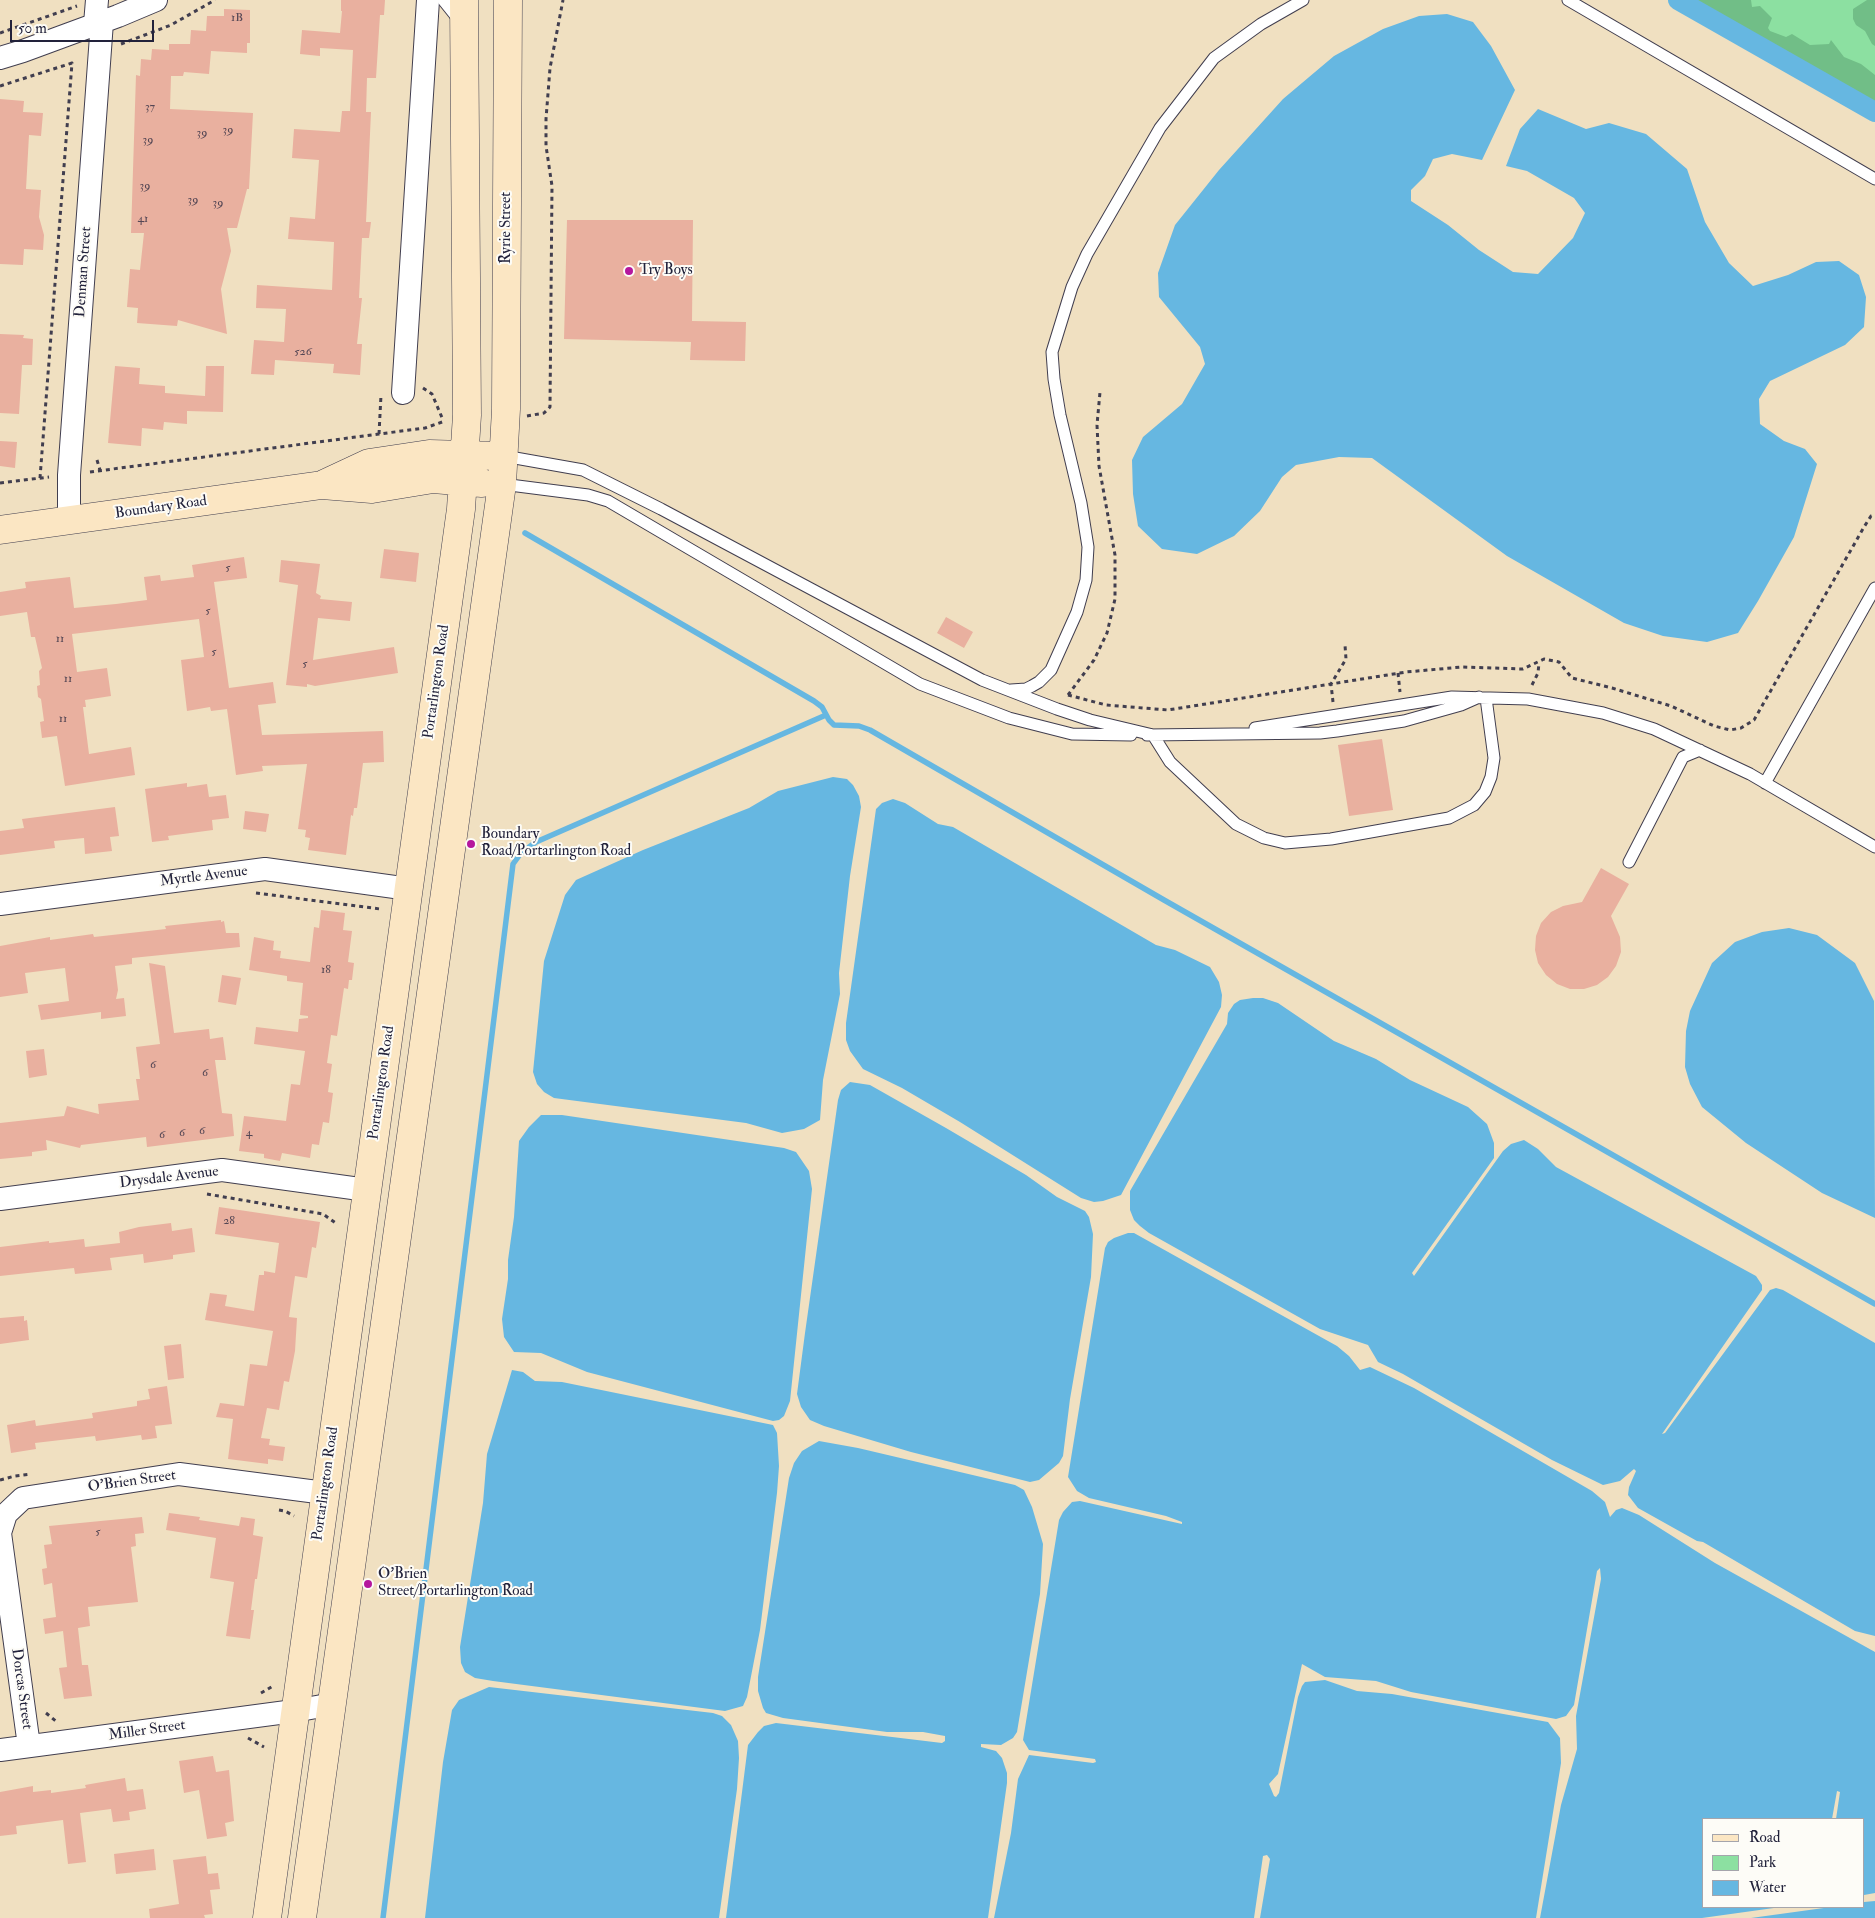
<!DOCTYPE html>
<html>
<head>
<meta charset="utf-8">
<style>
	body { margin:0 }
	#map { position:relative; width:1875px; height:1918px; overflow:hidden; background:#f0e0c1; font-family:"IM FELL Double Pica",serif }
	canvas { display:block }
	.legend { position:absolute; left:1702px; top:1818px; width:162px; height:90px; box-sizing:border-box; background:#fdfcf7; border:1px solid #a5a5ac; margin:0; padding:6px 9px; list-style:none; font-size:15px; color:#22223b }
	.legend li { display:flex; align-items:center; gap:10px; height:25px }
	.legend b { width:25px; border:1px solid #a5a5ac }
	.scale { position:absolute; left:10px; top:20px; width:144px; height:22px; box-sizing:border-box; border:2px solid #22223b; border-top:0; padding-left:6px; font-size:15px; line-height:18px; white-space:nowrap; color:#22223b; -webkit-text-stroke:4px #fdfcf7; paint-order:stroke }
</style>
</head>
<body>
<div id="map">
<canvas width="1875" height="1918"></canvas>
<ul class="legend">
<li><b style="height:6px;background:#fbe6c3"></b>Road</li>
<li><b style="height:14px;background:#8ce0a1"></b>Park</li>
<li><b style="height:14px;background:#66b7e1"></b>Water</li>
</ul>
<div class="scale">50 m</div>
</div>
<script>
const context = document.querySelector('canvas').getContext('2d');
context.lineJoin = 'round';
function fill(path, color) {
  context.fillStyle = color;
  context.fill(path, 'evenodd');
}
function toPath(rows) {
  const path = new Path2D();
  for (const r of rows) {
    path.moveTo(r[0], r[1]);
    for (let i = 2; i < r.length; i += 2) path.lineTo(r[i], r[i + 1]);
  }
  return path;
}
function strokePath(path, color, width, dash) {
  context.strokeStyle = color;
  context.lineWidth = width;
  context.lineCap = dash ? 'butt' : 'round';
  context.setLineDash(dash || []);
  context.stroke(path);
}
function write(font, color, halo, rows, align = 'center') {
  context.font = font + ' "IM FELL Double Pica",serif';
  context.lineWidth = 4;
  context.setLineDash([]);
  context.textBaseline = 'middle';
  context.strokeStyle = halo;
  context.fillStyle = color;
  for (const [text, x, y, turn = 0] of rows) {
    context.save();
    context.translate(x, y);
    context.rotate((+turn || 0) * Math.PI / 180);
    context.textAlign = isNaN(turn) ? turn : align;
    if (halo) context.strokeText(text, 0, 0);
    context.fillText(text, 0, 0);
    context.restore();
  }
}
const green = toPath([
	[1692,0,1875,0,1875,104,1799,61]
]);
const forest = toPath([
	[1692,0,1751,0,1752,7,1760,6,1772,18,1768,28,1770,31,1786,37,1792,34,1810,45,1829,44,1831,40,1844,57,1861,64,1875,75,1875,104],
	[1867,0,1875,0,1875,46,1872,44,1865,31,1856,25,1853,19,1853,9]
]);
const water = toPath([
	[1447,14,1473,22,1491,46,1515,90,1482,160,1452,154,1433,159,1425,176,1411,190,1411,201,1448,225,1479,250,1513,272,1538,274,1573,238,1585,213,1574,198,1527,171,1506,166,1520,129,1538,109,1586,129,1609,123,1646,134,1687,169,1705,222,1729,263,1753,286,1788,275,1816,262,1839,261,1859,275,1866,297,1864,327,1845,345,1770,381,1759,399,1760,424,1784,441,1805,449,1817,464,1794,537,1758,601,1738,633,1707,642,1663,636,1624,623,1507,556,1372,458,1339,457,1296,465,1282,477,1260,511,1234,536,1197,554,1162,549,1138,526,1133,494,1132,460,1143,437,1182,404,1205,364,1200,347,1159,297,1158,273,1175,225,1219,170,1283,99,1334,56,1383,29,1419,16],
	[833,777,847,779,853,785,859,796,861,807,850,876,839,973,840,994,823,1080,820,1120,804,1129,782,1133,746,1123,554,1098,544,1092,537,1084,533,1072,544,961,565,895,576,880,643,850,749,808,778,791],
	[893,799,905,803,938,824,953,827,1156,945,1175,950,1210,967,1219,982,1222,995,1221,1007,1121,1195,1103,1201,1094,1202,1081,1198,960,1122,902,1088,863,1069,850,1051,846,1040,846,1023,876,809,882,803],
	[1789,928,1817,935,1855,963,1874,1001,1875,1218,1822,1193,1746,1143,1702,1107,1690,1084,1685,1067,1686,1031,1690,1011,1712,963,1735,942,1762,932],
	[1253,998,1263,998,1278,1003,1334,1041,1376,1059,1410,1080,1468,1107,1487,1124,1494,1143,1494,1158,1412,1273,1414,1276,1503,1151,1511,1144,1524,1140,1538,1149,1556,1167,1756,1276,1762,1285,1762,1290,1662,1434,1665,1433,1770,1290,1776,1288,1783,1290,1875,1343,1875,1636,1855,1631,1703,1542,1697,1541,1638,1508,1628,1495,1629,1487,1636,1471,1634,1469,1620,1481,1603,1485,1552,1460,1403,1374,1378,1362,1368,1345,1320,1329,1149,1233,1140,1226,1134,1220,1130,1210,1130,1191,1227,1024,1228,1013,1234,1004,1240,1000],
	[850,1082,870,1085,946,1128,1026,1175,1057,1197,1085,1211,1089,1217,1093,1234,1091,1277,1070,1399,1063,1456,1059,1463,1039,1480,1030,1482,911,1452,824,1426,810,1420,801,1407,797,1394,805,1333,838,1100,841,1090],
	[541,1115,562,1115,784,1148,796,1152,809,1171,812,1189,790,1401,784,1416,779,1420,773,1421,587,1372,541,1353,514,1352,504,1337,502,1319,508,1279,508,1260,514,1217,519,1141,529,1127],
	[1128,1233,1134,1233,1337,1346,1349,1356,1360,1370,1370,1367,1414,1388,1592,1491,1605,1502,1610,1517,1616,1510,1622,1508,1639,1515,1715,1563,1875,1652,1875,1893,1864,1895,1864,1819,1836,1819,1840,1792,1837,1791,1832,1819,1704,1819,1704,1907,1781,1907,1702,1918,1540,1918,1561,1805,1577,1749,1576,1716,1601,1579,1600,1568,1597,1571,1574,1705,1566,1716,1556,1719,1411,1692,1376,1681,1325,1677,1302,1664,1278,1774,1269,1784,1274,1796,1276,1797,1279,1793,1298,1697,1302,1686,1305,1682,1325,1680,1357,1691,1392,1694,1548,1722,1560,1738,1561,1763,1536,1918,1260,1918,1270,1859,1267,1855,1263,1856,1254,1918,994,1918,1011,1833,1018,1779,1029,1755,1093,1763,1096,1762,1095,1759,1029,1750,1023,1740,1059,1520,1063,1512,1072,1502,1080,1501,1182,1524,1182,1522,1166,1516,1089,1498,1077,1491,1068,1477,1105,1248,1108,1242,1114,1238],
	[512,1370,523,1372,535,1381,562,1382,773,1425,777,1433,779,1466,777,1493,760,1630,747,1697,743,1706,725,1711,493,1681,475,1678,465,1672,461,1663,460,1647,483,1503,487,1454],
	[819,1441,858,1448,1015,1485,1024,1490,1032,1507,1043,1544,1040,1594,1017,1732,1013,1738,1001,1745,981,1744,981,1747,996,1751,1002,1758,1007,1773,1007,1783,988,1918,726,1918,748,1745,758,1732,764,1726,776,1723,942,1743,945,1741,945,1736,923,1732,887,1732,783,1718,766,1713,763,1708,758,1691,758,1677,789,1478,794,1463,802,1451],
	[489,1687,713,1713,722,1716,731,1725,738,1741,739,1758,737,1789,719,1918,425,1918,443,1762,452,1710,459,1700],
	[1875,1901,1875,1918,1751,1918,1831,1907,1864,1907,1864,1902]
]);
const stream = toPath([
	[525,533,814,701,822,707,829,720,834,725,859,726,870,730,1164,900,1875,1304],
	[383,1918,513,864,521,853,536,842,826,715]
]);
const canal = toPath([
	[1678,0,1875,112]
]);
const building = toPath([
	[341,0,385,0,384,15,380,15,376,78,367,78,366,112,371,112,366,222,371,222,369,238,362,238,359,298,362,298,357,344,362,344,360,375,333,373,334,364,275,360,274,375,251,374,254,340,284,342,286,309,256,308,257,285,332,290,334,242,288,239,290,217,315,219,319,160,292,158,294,129,340,132,342,111,350,111,353,50,320,48,320,56,300,54,302,30,340,33,342,11,341,11],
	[224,9,250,10,250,43,247,43,247,53,211,51,209,74,184,72,183,76,171,76,170,109,253,113,249,189,247,189,237,228,227,228,231,251,221,289,227,334,178,320,177,326,137,323,138,308,127,307,130,269,140,270,144,233,131,233,136,75,140,76,141,59,151,60,152,49,169,50,169,44,190,44,191,30,206,31,207,16,224,16],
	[0,99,24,101,23,112,43,113,41,136,29,135,26,189,41,190,39,217,44,235,43,250,24,249,23,265,0,264],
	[567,220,693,220,692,321,746,322,745,361,690,360,691,342,564,339],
	[0,334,24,335,23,338,33,339,32,365,22,365,19,414,0,413],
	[115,366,140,368,139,384,165,386,165,393,205,396,206,366,224,366,223,412,187,411,187,424,164,422,163,430,142,428,141,446,108,443],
	[0,441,17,442,15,468,0,466],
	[384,549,419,553,416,582,380,578],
	[244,557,247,578,214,582,229,688,273,682,276,703,258,705,262,735,383,731,384,762,363,763,357,808,354,808,353,816,351,815,346,855,308,850,310,838,305,837,306,830,298,829,307,764,262,766,263,771,236,775,227,709,211,711,210,707,187,711,181,660,204,657,199,619,72,634,77,672,107,668,111,696,85,700,86,707,83,707,89,754,131,747,135,775,65,786,57,736,42,738,40,722,44,721,41,699,38,697,37,686,40,685,39,671,42,668,35,637,31,637,27,612,0,616,0,592,26,588,25,582,70,577,74,608,116,604,147,600,144,577,160,575,161,581,194,577,192,565],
	[281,560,320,564,316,593,321,596,320,599,352,602,350,621,318,618,313,660,394,647,398,673,315,686,307,684,307,687,286,685,298,585,279,582],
	[946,617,973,632,964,648,937,633],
	[1382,739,1393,810,1349,816,1338,745],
	[187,783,187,787,207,784,209,797,226,795,229,818,212,820,213,830,168,836,169,840,152,842,145,789],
	[115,807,119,836,110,837,112,851,85,854,84,838,54,841,55,848,0,855,0,831,24,828,22,819],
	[245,811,269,814,266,832,243,829],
	[1601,868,1629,884,1611,916,1620,937,1621,952,1616,966,1608,977,1597,985,1584,989,1570,989,1557,984,1546,975,1538,963,1535,950,1536,936,1541,923,1551,912,1563,906,1582,902],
	[321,910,345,913,343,930,352,931,348,962,354,963,352,980,349,980,348,989,344,988,337,1036,331,1035,327,1063,332,1064,328,1092,333,1093,329,1123,323,1122,319,1145,312,1144,310,1158,282,1153,280,1161,264,1158,264,1154,239,1151,244,1116,286,1121,291,1084,300,1085,305,1051,254,1044,256,1027,298,1032,299,1019,308,1018,308,1016,300,1015,303,983,287,981,287,976,249,970,254,937,274,941,273,950,281,951,280,958,310,962,314,927,319,928],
	[221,920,221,922,224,921,226,933,239,933,240,947,132,958,132,964,115,966,118,990,116,999,124,998,126,1016,101,1019,101,1012,41,1020,38,1005,69,1001,65,968,25,973,28,993,0,997,0,946,50,937,50,940,93,934,94,937,166,929,165,926],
	[149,963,165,966,174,1033,209,1029,210,1039,223,1037,226,1060,215,1060,222,1113,232,1114,234,1136,147,1147,146,1137,81,1145,80,1148,46,1140,47,1150,32,1152,32,1156,0,1159,0,1123,64,1116,67,1106,99,1114,98,1104,139,1100,136,1079,140,1079,136,1047,160,1044],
	[222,975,241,978,236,1005,218,1002],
	[44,1049,47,1075,29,1078,26,1051],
	[219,1207,320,1222,316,1248,312,1247,307,1278,295,1276,289,1317,297,1318,295,1351,289,1382,284,1381,279,1410,267,1408,261,1438,270,1439,269,1445,285,1447,283,1461,268,1459,268,1464,228,1459,233,1419,216,1417,220,1403,244,1406,250,1364,267,1366,273,1331,205,1320,210,1293,227,1295,225,1306,254,1311,259,1275,264,1275,264,1271,275,1273,279,1243,215,1234],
	[171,1223,172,1231,192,1228,195,1252,173,1255,173,1259,144,1263,143,1254,110,1258,112,1270,75,1274,74,1268,0,1276,0,1247,49,1241,49,1243,84,1239,85,1247,120,1243,119,1232,139,1227],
	[24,1316,24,1321,27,1320,29,1340,0,1344,0,1318],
	[181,1344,184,1378,168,1380,164,1346],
	[167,1386,172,1424,155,1426,157,1438,142,1440,141,1435,96,1441,95,1436,35,1443,36,1449,11,1453,7,1425,35,1420,36,1426,93,1418,92,1413,137,1406,137,1401,150,1399,148,1389],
	[169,1513,200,1517,199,1520,239,1526,241,1517,255,1519,253,1535,263,1537,257,1579,255,1579,251,1610,254,1610,250,1639,226,1636,234,1582,210,1578,216,1538,166,1530],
	[142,1517,144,1533,135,1534,136,1546,131,1547,138,1602,88,1607,90,1626,78,1628,82,1665,88,1665,92,1696,64,1699,59,1668,67,1667,63,1631,45,1634,43,1619,56,1617,52,1583,44,1585,42,1569,47,1568,44,1545,52,1544,49,1526],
	[213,1756,216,1772,229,1770,234,1821,225,1823,227,1836,207,1839,199,1790,184,1793,179,1761],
	[125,1778,127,1791,143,1789,146,1809,129,1812,130,1820,113,1822,111,1809,80,1813,86,1862,68,1864,63,1820,16,1826,17,1834,0,1836,0,1792,33,1786,33,1792,51,1790,51,1793,86,1788,85,1785],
	[154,1849,156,1870,116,1874,114,1854],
	[206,1856,208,1874,218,1873,220,1889,210,1890,213,1914,204,1915,205,1918,150,1918,149,1909,179,1904,173,1860]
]);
const path = toPath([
	[0,33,77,6],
	[121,44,171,25,215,0],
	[0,86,72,63,40,478],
	[423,388,432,394,443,420],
	[527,416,544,413,550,407,552,186,546,146,546,119,550,68,563,0],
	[379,434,381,395],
	[97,460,100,470],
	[90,472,379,434,425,428,445,421],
	[0,483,49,477],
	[1398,673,1400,692],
	[1532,685,1538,673,1539,663],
	[1068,695,1106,705,1168,710,1406,672,1462,667,1523,669,1544,659,1559,662,1572,678,1612,688,1671,706,1714,726,1730,730,1741,728,1754,720,1864,527,1871,516,1875,515],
	[1068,695,1094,660,1107,633,1115,599,1115,555,1099,466,1097,425,1100,392],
	[1333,702,1331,684,1346,659,1345,645],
	[256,893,380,909],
	[207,1194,323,1214,337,1224],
	[0,1480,15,1476,31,1474],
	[279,1510,285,1511,294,1516],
	[261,1693,273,1686],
	[46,1713,57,1722],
	[248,1738,264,1747]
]);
const service = toPath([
	[443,0,459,20],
	[1568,0,1875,179],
	[504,456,583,470,661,509,982,680,1057,709,1090,720,1153,735,1170,762,1236,824,1264,838,1285,843,1331,839,1449,818,1474,805,1485,792,1491,777,1494,758,1486,698],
	[502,484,588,495,608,501,920,684,1009,718,1072,734,1131,735],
	[1011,690,1026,689,1032,686,1039,682,1051,670,1077,612,1086,580,1088,547,1081,503,1060,415,1054,379,1052,352,1072,287,1087,254,1160,128,1214,58,1261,24,1303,0],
	[1255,728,1452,697,1528,699,1603,713,1654,729,1750,774,1875,847],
	[1147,735,1320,733,1337,731,1404,721,1461,705,1479,697],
	[1765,783,1875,588],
	[1629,862,1683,757,1700,750]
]);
const minor = toPath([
	[95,24,97,0],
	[0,58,23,51,118,16,156,0],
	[403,393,428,0],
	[69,521,69,475,102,22],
	[0,904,265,869,409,889],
	[0,1199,222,1170,367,1190],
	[29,1746,0,1533,6,1514,23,1498,179,1474,325,1493],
	[0,1750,294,1711,333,1704]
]);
const secondary = toPath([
	[324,484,369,463,429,454,504,456],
	[0,530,322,485,372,489,433,479,482,483],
	[267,1918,461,509,467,415,464,0],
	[302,1918,502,484,506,409,508,0]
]);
const markers = [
	[629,271,5,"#b5179e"],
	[471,844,5,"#b5179e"],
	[368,1584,5,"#b5179e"]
];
const numberNames = [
	["1B",237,18],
	["37",150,107],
	["39",228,130],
	["39",202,133],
	["39",148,140],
	["39",145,186],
	["39",193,200],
	["39",218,203],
	["41",143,219],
	["526",303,352],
	["5",228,568],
	["5",208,611],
	["11",60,639],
	["5",214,652],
	["5",305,664],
	["11",68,679],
	["11",63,719],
	["18",326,970],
	["6",153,1065],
	["6",205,1073],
	["6",202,1131],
	["6",182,1133],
	["4",249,1133],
	["6",162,1135],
	["28",229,1221],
	["5",98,1532]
];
const streetNames = [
	["Ryrie Street",507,228,-90],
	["Denman Street",84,272,-86],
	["Boundary Road",161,508,-8],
	["Portarlington Road",437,682,-82],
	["Myrtle Avenue",204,877,-7],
	["Portarlington Road",382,1083,-82],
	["Drysdale Avenue",169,1178,-7],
	["O'Brien Street",132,1482,-8],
	["Portarlington Road",326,1484,-82],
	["Dorcas Street",21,1689,82],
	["Miller Street",147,1731,-8]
];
const poiNames = [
	["Try Boys",639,271],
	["Boundary",481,835],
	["Road/Portarlington Road",481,852],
	["O'Brien",378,1575],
	["Street/Portarlington Road",378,1592]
];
fill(green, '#8ce0a1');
fill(forest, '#71be87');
fill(water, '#66b7e1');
strokePath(stream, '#66b7e1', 5.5);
strokePath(canal, '#66b7e1', 20);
fill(building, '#e9b09f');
strokePath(service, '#413e4f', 13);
strokePath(minor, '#413e4f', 24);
strokePath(secondary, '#413e4f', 29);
strokePath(path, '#413e4f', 3, [4, 4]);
strokePath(service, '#fff', 11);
strokePath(minor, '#fff', 22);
strokePath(secondary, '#fbe6c3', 28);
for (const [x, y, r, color] of markers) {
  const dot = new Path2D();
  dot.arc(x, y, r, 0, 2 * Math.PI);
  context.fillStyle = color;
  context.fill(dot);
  strokePath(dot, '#fdfcf7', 2);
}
write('12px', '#544654', null, numberNames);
write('15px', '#22223b', '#fdfcf7', streetNames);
write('15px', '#22223b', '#fdfcf7', poiNames, 'left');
</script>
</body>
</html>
